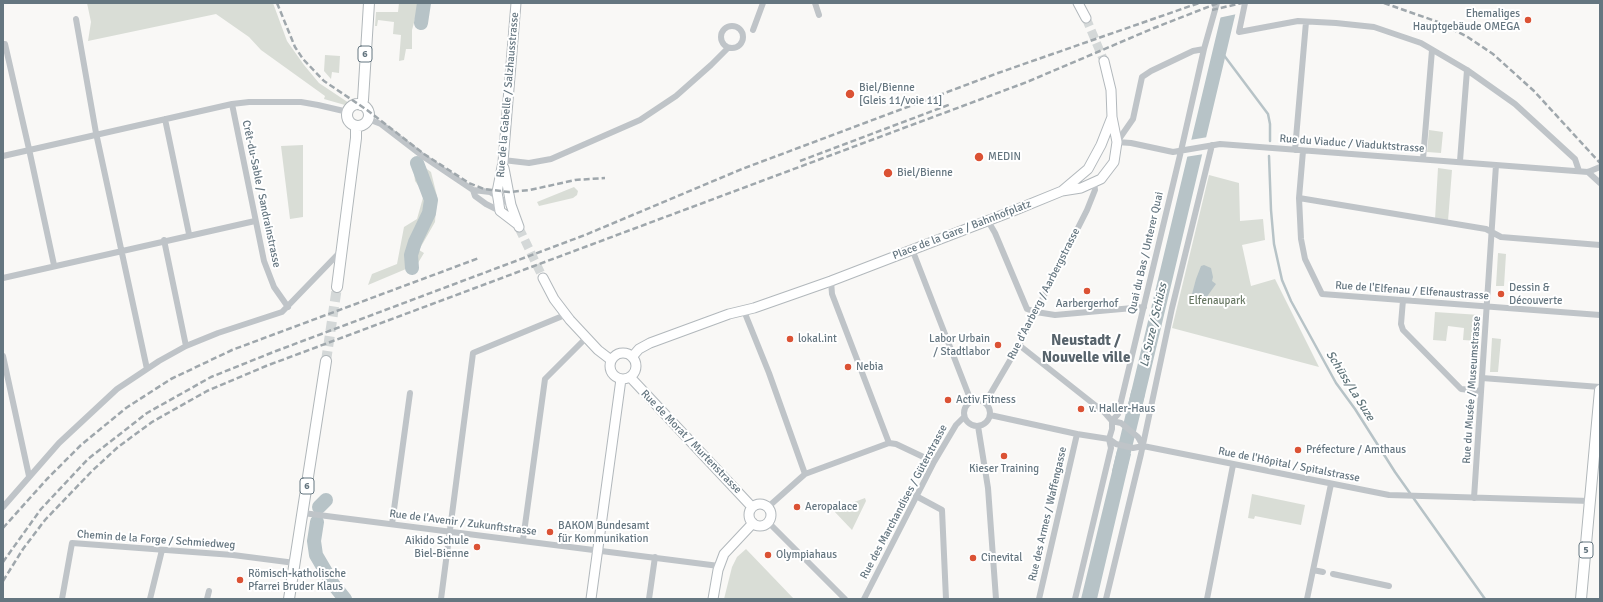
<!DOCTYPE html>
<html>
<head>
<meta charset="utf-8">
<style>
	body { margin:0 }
	#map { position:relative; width:1603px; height:602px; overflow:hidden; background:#f9f8f6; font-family:Signika,sans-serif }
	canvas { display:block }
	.frame { position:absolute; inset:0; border:4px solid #657680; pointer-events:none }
</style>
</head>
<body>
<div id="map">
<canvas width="1603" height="602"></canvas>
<div class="frame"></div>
</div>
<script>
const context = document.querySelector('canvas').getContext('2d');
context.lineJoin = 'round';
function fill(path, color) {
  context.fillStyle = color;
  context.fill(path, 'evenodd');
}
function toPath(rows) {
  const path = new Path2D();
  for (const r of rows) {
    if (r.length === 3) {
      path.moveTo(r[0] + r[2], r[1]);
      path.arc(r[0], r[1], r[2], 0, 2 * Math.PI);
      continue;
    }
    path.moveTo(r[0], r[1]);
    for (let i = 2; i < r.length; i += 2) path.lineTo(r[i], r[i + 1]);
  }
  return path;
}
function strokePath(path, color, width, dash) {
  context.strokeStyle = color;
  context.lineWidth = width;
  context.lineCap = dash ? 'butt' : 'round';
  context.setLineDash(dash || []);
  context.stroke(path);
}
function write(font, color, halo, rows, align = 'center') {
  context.font = font + ' Signika,sans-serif';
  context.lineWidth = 4;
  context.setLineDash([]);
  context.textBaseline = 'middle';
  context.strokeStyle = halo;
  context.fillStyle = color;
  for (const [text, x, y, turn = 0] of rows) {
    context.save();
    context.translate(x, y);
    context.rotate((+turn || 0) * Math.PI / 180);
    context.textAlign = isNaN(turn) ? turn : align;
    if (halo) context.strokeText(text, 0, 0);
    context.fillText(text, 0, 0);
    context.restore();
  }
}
const green = toPath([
	[87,3,273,3,287,41,304,65,319,83,349,103,345,105,324,99,325,96,261,50,249,37,216,14,88,41,91,22],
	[399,3,419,4,412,30,412,49,406,49,404,60,399,61,401,35,393,34,394,22,378,20,377,26,375,26,376,12,398,12],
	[325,55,340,56,339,73,332,72,331,79,324,71],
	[1429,130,1443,132,1441,153,1427,152],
	[303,145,303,217,290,219,281,146],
	[412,158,431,172,437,196,435,222,419,250,424,253,418,263,407,264,406,269,368,285,372,274,397,264,404,227,417,219,424,194,415,181],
	[1438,168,1452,170,1448,221,1435,219],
	[1209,175,1239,183,1240,221,1263,219,1265,240,1242,245,1251,286,1275,279,1319,367,1172,328],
	[574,187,578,191,577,195,573,198,539,206,537,202],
	[1498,253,1506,254,1504,286,1496,286],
	[1435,312,1480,315,1478,341,1463,340,1464,328,1448,326,1446,341,1433,340],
	[1492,338,1501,339,1498,372,1490,372],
	[1252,494,1305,505,1301,525,1255,516,1254,519,1248,518],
	[865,498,866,501,852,530,833,510],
	[746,549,794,599,724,599,732,567,737,557]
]);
const water = toPath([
	[1224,3,1238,3,1141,412,1127,409],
	[1204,265,1211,268,1213,277,1212,281,1216,284,1206,298,1197,300,1192,297,1192,294,1196,279,1201,266],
	[1117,451,1131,454,1097,599,1081,599]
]);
const pier = toPath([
	[1222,3,1240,3,1237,14,1218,18],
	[1208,137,1204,154,1185,157,1190,140]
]);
const stream = toPath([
	[1223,54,1268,114,1270,124,1270,141],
	[1269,156,1271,210,1274,244,1282,280,1291,301,1336,383,1355,409,1395,472,1485,599]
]);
const river = toPath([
	[421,23,424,3],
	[412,268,411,255,415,242,429,213,431,200,417,163],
	[1119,472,1138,393],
	[319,507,326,500],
	[317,522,314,541,316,555,333,584,345,599]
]);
const secondaryTunnel = toPath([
	[1086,18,1104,61],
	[519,228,543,278]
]);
const primaryTunnel = toPath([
	[326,361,337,287]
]);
const street = toPath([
	[815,3,819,15],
	[1245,3,1239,32,1298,21,1336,23,1374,27,1421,43,1467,70,1515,104,1575,159,1579,171],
	[76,19,96,133,147,369],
	[732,37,11],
	[753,30,763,3],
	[3,44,5,44,29,149,54,265],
	[232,104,264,261,274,287,288,307],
	[165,119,189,234],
	[368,119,381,124,424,157,473,190,490,192,511,205],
	[1117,142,1131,143,1173,152,1220,144,1588,172,1600,167],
	[1117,142,1133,119,1142,77,1151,71,1193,51,1204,49],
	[1295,150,1306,22],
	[1303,151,1299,198,1301,239,1305,259,1322,294,1600,315],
	[3,156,232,104,249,102,301,102,318,105,348,112],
	[1423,159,1432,50],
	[503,160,529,163,551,159,640,120,676,96,711,65,728,48],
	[1460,161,1467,70],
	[1588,172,1600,183],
	[473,190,475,196,486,204,500,211],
	[1299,198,1486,229,1501,237,1600,245],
	[988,221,995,233,1027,309,1036,312,1055,315,1144,307],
	[164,240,186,346],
	[912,249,971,401],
	[3,278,255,221],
	[831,281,832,294,889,443],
	[1403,300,1401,324,1403,330,1461,389,1480,391],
	[744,311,769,373,805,474],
	[1019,345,1105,413,1112,421,1121,423,1138,437,1143,446],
	[3,356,29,476],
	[1482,378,1600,387],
	[977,413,13],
	[985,403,1019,345,1087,210,1095,190,1094,182],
	[990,415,1077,434,1109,439,1116,444,1133,448,1143,446,1389,495,1590,501],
	[1112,421,1118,414,1181,151,1204,49,1217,3],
	[978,426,988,488,996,599],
	[916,496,942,510,946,599],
	[1474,498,1496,165],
	[3,507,59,443,117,389,159,361,186,346,218,333,282,312,341,251],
	[768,507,805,474,889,443,896,444,934,462],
	[303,513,719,566],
	[768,522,845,599],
	[392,524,410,393],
	[523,540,545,379,586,338],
	[1313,570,1323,572],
	[1333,574,1389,586],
	[62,599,72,543,233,555,295,563],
	[150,599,162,550],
	[207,599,209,591],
	[441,599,473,353,565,315],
	[649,599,655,557],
	[864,599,934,462,956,425,964,417],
	[1039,599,1077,434],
	[1075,599,1111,448,1109,439,1112,429,1112,421],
	[1106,599,1141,454,1172,308,1212,145],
	[1207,599,1233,465],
	[1307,599,1331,484]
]);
const secondary = toPath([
	[516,3,503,162,497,192,500,211,517,224],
	[1078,3,1086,18],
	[504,168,511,205,519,227],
	[1062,191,1081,188,1101,179,1114,162,1117,142,1112,117,1111,90,1104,61],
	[543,278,554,299,570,320,598,350,611,360],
	[623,366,13],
	[632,357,639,349,650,343,729,314,754,308,831,281,1013,211,1062,191,1088,169,1101,145,1112,117],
	[630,377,752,507],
	[760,515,11],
	[591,599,621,379],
	[713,599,718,570,724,554,753,523]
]);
const primary = toPath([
	[358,115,11],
	[361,105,363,100,369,3],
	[337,287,356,138,356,126],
	[289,599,326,361],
	[1581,599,1600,390]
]);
const rail = toPath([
	[277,3,295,47,303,59,324,81,367,110,424,154,469,183,484,189,509,192,530,190,575,180,605,178],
	[1384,3,1438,22,1466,36,1493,54,1534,91,1600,163],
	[1212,10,1242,3],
	[800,161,951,104],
	[3,528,47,479,81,445,126,408,171,379,232,350,479,258],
	[3,562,41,509,88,459,147,413,211,377,276,351,585,235,742,169,998,73,1199,3],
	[3,581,23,549,45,520,92,471,118,447,152,422,207,391,266,366,1027,82,1154,28,1218,3]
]);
const markers = [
	[1528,20,4,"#db5234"],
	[850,94,5,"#db5234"],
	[979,157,5,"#db5234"],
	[888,173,5,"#db5234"],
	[1087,291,4,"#db5234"],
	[1501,294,4,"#db5234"],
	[790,339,4,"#db5234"],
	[998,345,4,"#db5234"],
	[848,367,4,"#db5234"],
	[948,400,4,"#db5234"],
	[1081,409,4,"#db5234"],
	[1298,450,4,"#db5234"],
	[1004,456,4,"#db5234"],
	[797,507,4,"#db5234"],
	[550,532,4,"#db5234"],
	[477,547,4,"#db5234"],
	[768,555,4,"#db5234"],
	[973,558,4,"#db5234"],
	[240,580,4,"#db5234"]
];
const shields = [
	[365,54,14],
	[307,486,14],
	[1586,550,14]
];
const shieldNames = [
	["6",365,54],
	["6",307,486],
	["5",1586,550]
];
const poiNames = [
	["Ehemaliges",1520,14,"right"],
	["Hauptgebäude OMEGA",1520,27,"right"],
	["Biel/Bienne",859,88],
	["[Gleis 11/voie 11]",859,101],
	["MEDIN",988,157],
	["Biel/Bienne",897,173],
	["Dessin &",1509,288],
	["Découverte",1509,301],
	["Aarbergerhof",1087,304,"center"],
	["lokal.int",798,339],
	["Labor Urbain",990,339,"right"],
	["/ Stadtlabor",990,352,"right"],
	["Nebia",856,367],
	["Activ Fitness",956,400],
	["v. Haller-Haus",1089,409],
	["Préfecture / Amthaus",1306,450],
	["Kieser Training",1004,469,"center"],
	["Aeropalace",805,507],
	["BAKOM Bundesamt",558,526],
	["für Kommunikation",558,539],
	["Aikido Schule",469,541,"right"],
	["Biel-Bienne",469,554,"right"],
	["Olympiahaus",776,555],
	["Cinevital",981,558],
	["Römisch-katholische",248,574],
	["Pfarrei Bruder Klaus",248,587]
];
const streetNames = [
	["Rue de la Gabelle / Salzhausstrasse",508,95,-85],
	["Rue du Viaduc / Viaduktstrasse",1352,144,4],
	["Crêt-du-Sable / Sandrainstrasse",261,194,78],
	["Place de la Gare / Bahnhofplatz",962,230,-21],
	["Quai du Bas / Unterer Quai",1146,253,-77],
	["Rue de l'Elfenau / Elfenaustrasse",1412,291,4],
	["Rue d'Aarberg / Aarbergstrasse",1044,294,-63],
	["Rue du Musée / Museumstrasse",1472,390,-86],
	["Rue de Morat / Murtenstrasse",691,442,46],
	["Rue de l'Hôpital / Spitalstrasse",1289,465,11],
	["Rue des Marchandises / Güterstrasse",904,502,-62],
	["Rue des Armes / Waffengasse",1048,514,-77],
	["Rue de l'Avenir / Zukunftstrasse",463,523,7],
	["Chemin de la Forge / Schmiedweg",156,540,4]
];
const parkNames = [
	["Elfenaupark",1217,301]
];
const waterNames = [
	["La Suze / Schüss",1154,325,-77],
	["Schüss/La Suze",1350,386,58]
];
const districtNames = [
	["Neustadt /",1086,341],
	["Nouvelle ville",1086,358]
];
fill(green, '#d9ddd6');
fill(water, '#b7c3c7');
fill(pier, '#f9f8f6');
strokePath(stream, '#b7c3c7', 2.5);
strokePath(river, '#b7c3c7', 14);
strokePath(secondaryTunnel, '#d4d8d8', 9, [9, 4.5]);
strokePath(primaryTunnel, '#d4d8d8', 10, [10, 5]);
strokePath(secondary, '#b2b8bc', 11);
strokePath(primary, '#b1b7ba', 12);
strokePath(street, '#bfc4c8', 6);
strokePath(secondary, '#fff', 9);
strokePath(primary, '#fff', 10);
strokePath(rail, '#9fa7ac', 2.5, [6, 3]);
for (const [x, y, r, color] of markers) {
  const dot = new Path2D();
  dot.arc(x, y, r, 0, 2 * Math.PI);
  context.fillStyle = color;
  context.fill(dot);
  strokePath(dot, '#fff', 1.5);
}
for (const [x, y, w] of shields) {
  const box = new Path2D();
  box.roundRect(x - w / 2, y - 8, w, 16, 3);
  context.fillStyle = '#fff';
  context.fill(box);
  strokePath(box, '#657680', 1);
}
write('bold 10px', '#657680', null, shieldNames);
write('11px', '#657680', '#fff', poiNames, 'left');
write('11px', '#657680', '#fff', streetNames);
write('11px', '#687864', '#fff', parkNames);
write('italic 12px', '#60747a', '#fff', waterNames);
write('bold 15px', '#57636b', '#fff', districtNames);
</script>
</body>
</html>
